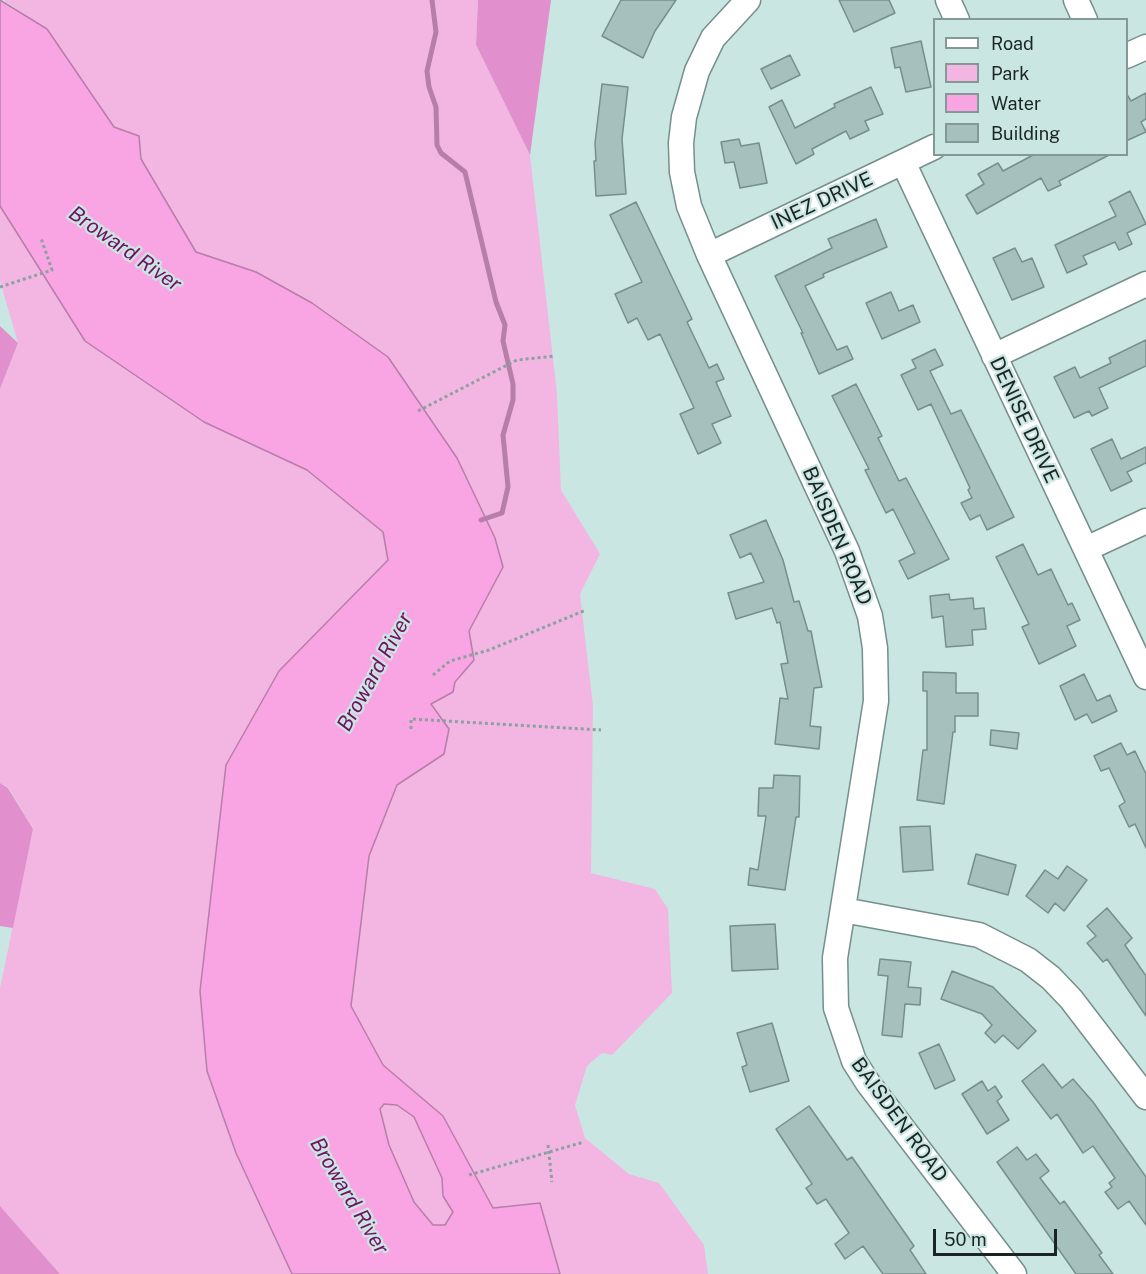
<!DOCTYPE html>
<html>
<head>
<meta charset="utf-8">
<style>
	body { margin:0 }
	#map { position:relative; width:1146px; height:1274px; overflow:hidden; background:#cae6e2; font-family:"Public Sans",sans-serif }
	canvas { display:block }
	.legend { position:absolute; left:933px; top:18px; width:195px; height:138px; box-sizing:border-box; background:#cae6e2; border:2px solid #849896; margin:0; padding:8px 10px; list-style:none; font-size:18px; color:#1a2423 }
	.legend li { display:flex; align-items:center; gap:12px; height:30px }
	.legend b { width:30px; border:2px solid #849896 }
	.scale { position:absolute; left:933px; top:1229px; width:124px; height:27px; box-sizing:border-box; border:3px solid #1a2423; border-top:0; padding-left:8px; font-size:18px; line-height:21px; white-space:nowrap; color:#1a2423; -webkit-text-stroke:4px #cae6e2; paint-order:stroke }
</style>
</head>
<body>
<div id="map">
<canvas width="1146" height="1274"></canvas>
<ul class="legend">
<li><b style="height:8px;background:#fff"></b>Road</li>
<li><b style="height:16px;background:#f3b6e2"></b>Park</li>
<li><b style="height:16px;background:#f9a4e3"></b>Water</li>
<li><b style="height:16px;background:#a5c0bd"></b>Building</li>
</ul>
<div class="scale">50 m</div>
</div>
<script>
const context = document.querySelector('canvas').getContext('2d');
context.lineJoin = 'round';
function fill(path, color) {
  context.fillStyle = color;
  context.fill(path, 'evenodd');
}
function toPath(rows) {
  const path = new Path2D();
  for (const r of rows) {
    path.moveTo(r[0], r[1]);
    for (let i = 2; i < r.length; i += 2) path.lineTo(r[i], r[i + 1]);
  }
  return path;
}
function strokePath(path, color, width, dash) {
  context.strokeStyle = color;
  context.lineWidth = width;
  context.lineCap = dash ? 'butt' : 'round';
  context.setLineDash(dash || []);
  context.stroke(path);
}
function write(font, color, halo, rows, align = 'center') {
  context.font = font + ' "Public Sans",sans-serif';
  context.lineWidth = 4.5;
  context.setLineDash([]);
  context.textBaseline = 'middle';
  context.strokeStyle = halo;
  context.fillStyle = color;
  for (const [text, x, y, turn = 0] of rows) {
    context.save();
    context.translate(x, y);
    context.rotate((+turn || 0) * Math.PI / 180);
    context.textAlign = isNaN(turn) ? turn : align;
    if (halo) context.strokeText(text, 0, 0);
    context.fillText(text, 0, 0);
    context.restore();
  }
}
const green = toPath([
	[3,0,478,0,476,45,530,155,557,394,561,490,600,554,580,594,593,706,591,873,655,889,668,909,672,993,612,1055,602,1053,587,1066,575,1105,585,1138,629,1174,659,1183,704,1245,708,1274,560,1274,540,1203,493,1208,443,1116,383,1065,351,1006,369,856,397,785,444,754,431,704,453,692,455,682,474,660,468,631,503,567,312,303,256,272,196,252,141,159,139,136,114,127,47,29],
	[0,206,86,341,204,422,307,470,383,531,388,560,279,671,226,765,200,991,275,1240,292,1274,60,1274,0,1206,0,988,33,829,9,788,0,783,0,389,18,343,0,281],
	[384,1104,397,1105,414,1116,442,1178,443,1196,453,1212,445,1225,433,1225,414,1202,389,1145,379,1109]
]);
const forest = toPath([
	[478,0,551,0,530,155,476,45],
	[0,326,18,343,0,389],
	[0,783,8,788,33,829,13,928,0,926],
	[0,1206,60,1274,0,1274]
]);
const water = toPath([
	[0,0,47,29,114,127,139,136,141,159,196,252,256,272,312,303,388,357,457,458,495,538,503,567,469,631,474,660,455,682,453,692,431,704,449,729,444,754,397,785,369,856,351,1006,383,1065,443,1116,493,1208,540,1203,560,1274,292,1274,236,1153,207,1071,200,991,226,765,279,671,388,560,383,532,307,470,204,422,85,341,0,206,0,0],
	[384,1104,397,1105,414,1117,442,1178,443,1196,453,1212,445,1225,433,1225,414,1202,389,1145,380,1109,384,1104]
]);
const stream = toPath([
	[432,0,436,32,427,71,429,87,436,107,437,145,441,153,465,172,496,302,505,325,503,341,513,384,513,400,503,435,508,487,502,513,481,520]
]);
const building = toPath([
	[621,0,676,0,655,31,643,58,602,36,621,0],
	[839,0,889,0,895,13,854,32,839,0],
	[921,41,931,87,906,92,900,67,895,68,891,48,921,41],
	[790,55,800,75,771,89,761,69,790,55],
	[602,84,628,87,622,139,626,194,596,196,594,161,596,161,595,143,602,84],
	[871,87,883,114,865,121,869,130,850,139,846,131,812,149,814,154,796,164,769,107,782,100,795,128,835,107,834,104,871,87],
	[1126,93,1131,101,1146,93,1146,119,1141,122,1146,132,1126,141,1126,93],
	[739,139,741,146,759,143,767,183,740,188,734,162,725,163,721,142,739,139],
	[1035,154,1111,154,1059,181,1061,185,1048,191,1041,178,977,214,966,195,984,184,978,174,998,163,1003,171,1035,154],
	[1130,191,1146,224,1127,233,1132,244,1119,250,1115,242,1083,256,1087,264,1067,273,1055,245,1116,216,1109,202,1130,191],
	[636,202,692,319,687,322,709,368,717,364,724,379,716,382,731,416,712,424,721,443,698,454,680,414,694,408,660,334,648,340,637,318,628,323,615,294,642,282,610,215,636,202],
	[876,219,887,247,823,274,824,277,805,286,837,350,847,346,853,359,819,374,801,333,803,333,775,276,832,248,828,239,876,219],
	[1015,248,1022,262,1032,258,1044,287,1012,300,993,258,1015,248],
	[891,292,899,311,913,305,920,322,882,339,866,303,891,292],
	[1146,340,1146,366,1099,388,1108,408,1092,416,1089,411,1074,418,1054,377,1075,367,1080,378,1111,363,1109,358,1146,340],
	[935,349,943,365,930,371,951,414,961,410,1014,517,987,530,980,515,970,520,961,503,972,498,968,490,970,488,931,404,918,410,901,375,916,368,912,360,935,349],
	[856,384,882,436,878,438,899,481,906,478,949,559,908,579,899,561,915,553,893,509,886,513,865,470,869,469,832,396,856,384],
	[1112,439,1121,459,1146,447,1146,463,1127,472,1132,481,1111,491,1091,449,1112,439],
	[766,520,783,560,794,602,799,601,808,631,811,631,822,687,814,688,810,726,821,727,819,749,775,744,780,698,788,699,781,664,788,663,780,622,777,623,772,608,736,619,728,593,764,582,751,553,740,558,730,535,766,520],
	[1023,544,1038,575,1051,569,1068,605,1072,603,1080,620,1067,626,1076,646,1039,664,1022,627,1029,624,996,557,1023,544],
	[949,594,950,600,973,598,974,609,984,608,986,629,972,630,973,645,946,647,943,616,932,618,930,596,949,594],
	[923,672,956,673,956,693,978,693,978,716,955,716,955,732,953,732,944,804,917,800,923,750,927,750,927,691,923,691,923,672],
	[1084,674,1097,701,1110,695,1117,711,1092,723,1087,714,1075,720,1060,686,1084,674],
	[991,730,1019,733,1017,749,990,745,991,730],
	[1121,743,1127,755,1135,751,1146,774,1146,848,1135,824,1129,827,1119,806,1125,802,1109,768,1101,771,1094,756,1121,743],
	[774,775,800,776,799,817,796,817,785,890,748,885,750,868,758,870,766,816,758,816,759,788,773,788,774,775],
	[930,826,933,870,903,872,900,827,930,826],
	[976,854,1016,865,1008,895,968,884,976,854],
	[1067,866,1087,880,1064,911,1055,903,1048,913,1026,896,1045,870,1058,879,1067,866],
	[1107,908,1132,938,1125,945,1146,976,1146,1016,1107,959,1103,962,1087,943,1096,936,1087,926,1107,908],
	[775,924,778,969,732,971,730,926,775,924],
	[880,959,911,962,908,987,921,988,920,1005,905,1004,902,1037,882,1035,888,976,878,975,880,959],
	[952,971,993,987,1036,1031,1018,1049,1003,1035,995,1043,985,1033,992,1025,982,1014,941,999,952,971],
	[772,1023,789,1081,750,1092,742,1067,747,1065,737,1033,772,1023],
	[939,1044,955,1080,935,1089,919,1053,939,1044],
	[1043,1064,1062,1088,1073,1079,1093,1102,1146,1177,1146,1225,1129,1201,1118,1209,1105,1192,1112,1187,1109,1183,1115,1178,1093,1146,1083,1153,1057,1114,1051,1119,1022,1081,1043,1064],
	[982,1081,988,1091,995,1086,1002,1097,997,1101,1009,1120,987,1134,962,1094,982,1081],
	[809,1106,847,1160,852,1157,914,1246,910,1250,926,1274,883,1274,863,1246,845,1259,835,1244,849,1233,826,1199,817,1204,806,1188,812,1184,776,1129,809,1106],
	[1017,1147,1027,1160,1036,1154,1049,1171,1040,1178,1060,1204,1064,1201,1102,1253,1099,1255,1113,1274,1076,1274,997,1162,1017,1147]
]);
const path = toPath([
	[0,287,52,270,41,238],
	[418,411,517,360,555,356],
	[433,675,450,661,489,650,586,610],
	[411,729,411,719,601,730],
	[548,1145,552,1182],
	[469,1175,584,1142]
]);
const minor = toPath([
	[748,0,713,38,697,71,684,117,681,143,682,172,689,206,709,255,847,551,870,616,875,648,876,701,835,958,836,1008,854,1061,868,1083,1014,1274],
	[948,0,957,20],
	[1076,0,1085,20],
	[1126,56,1146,47],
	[903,162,1146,677],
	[709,255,934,147],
	[994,356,1146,284],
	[1086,549,1146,521],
	[843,910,979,935,1028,960,1051,978,1071,999,1146,1097]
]);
const streetNames = [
	["INEZ DRIVE",822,201,-25],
	["DENISE DRIVE",1024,420,65],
	["BAISDEN ROAD",837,536,67],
	["BAISDEN ROAD",899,1120,54]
];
const waterNames = [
	["Broward River",125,249,35],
	["Broward River",375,672,-61],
	["Broward River",349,1196,59]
];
fill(green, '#f3b6e2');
fill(forest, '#e290cd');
fill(water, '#f9a4e3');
strokePath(water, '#b67ea9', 1.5);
strokePath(stream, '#b67ea9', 5);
fill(building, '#a5c0bd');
strokePath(building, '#768f8c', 1.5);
strokePath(minor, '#768f8c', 27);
strokePath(path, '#8ba19e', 3, [3, 3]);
strokePath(minor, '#fff', 24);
write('20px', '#1a2423', '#cae6e2', streetNames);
write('italic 21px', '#731162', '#cae6e2', waterNames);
</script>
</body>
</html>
